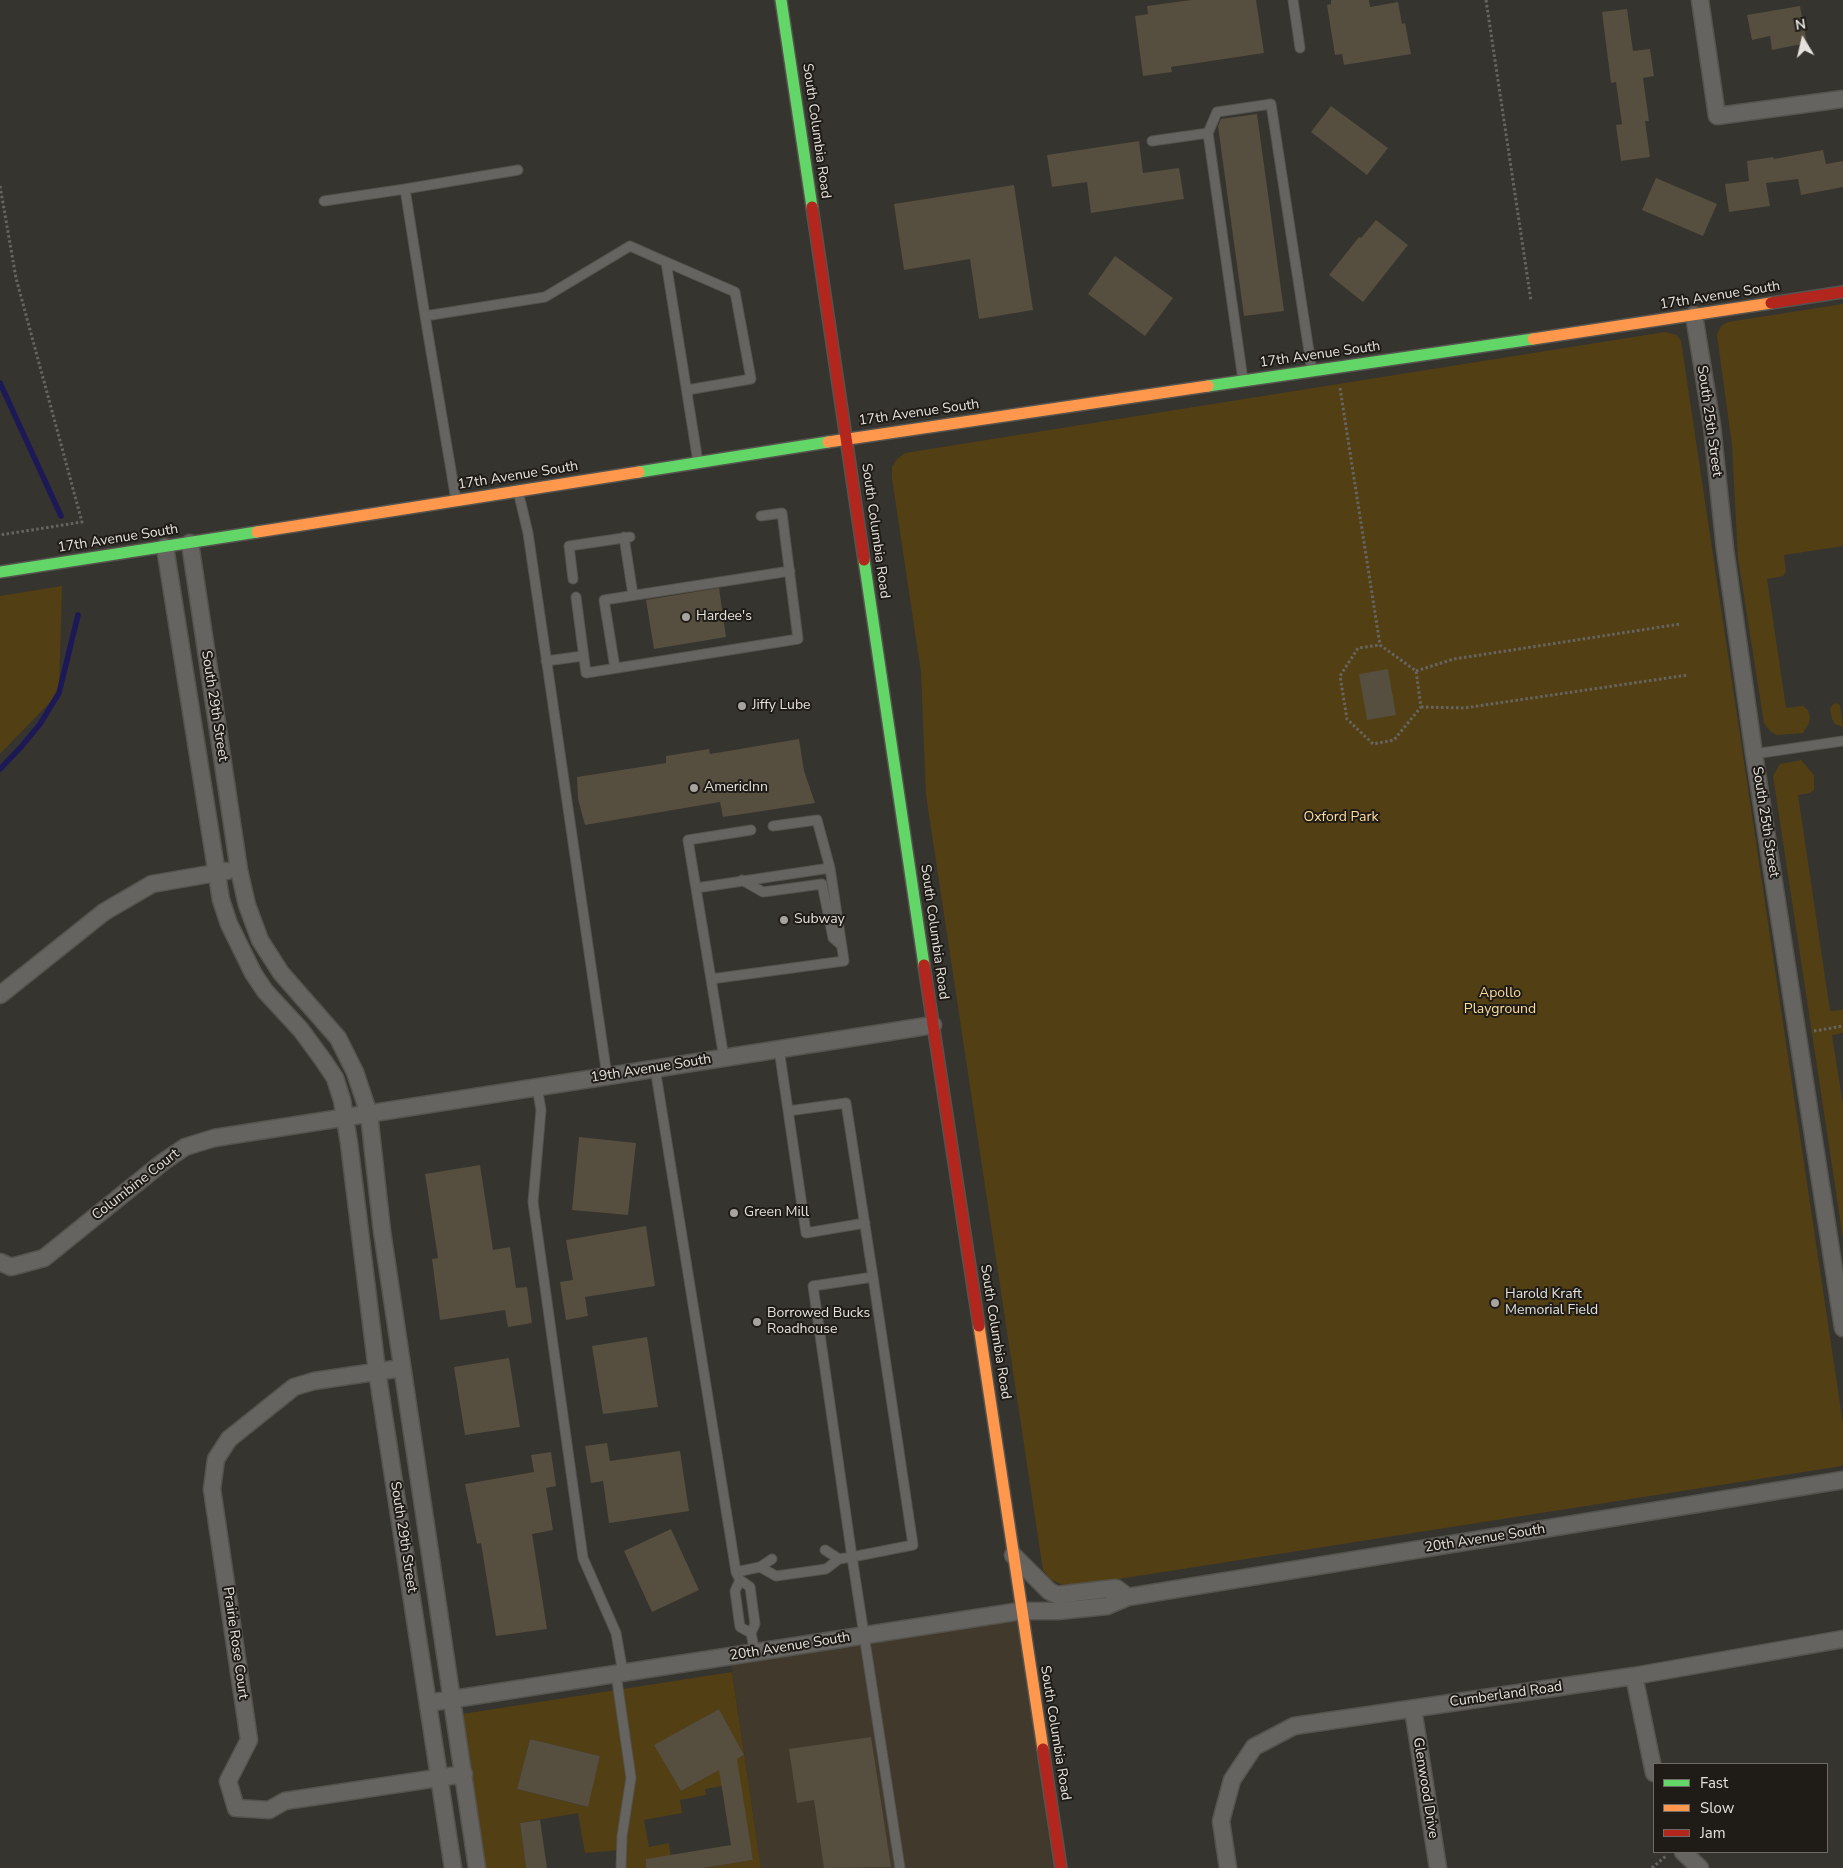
<!DOCTYPE html>
<html>
<head>
<meta charset="utf-8">
<style>
	body { margin:0 }
	#map { position:relative; width:1843px; height:1868px; overflow:hidden; background:#36342f; font-family:"Nunito Sans",sans-serif }
	canvas { display:block }
	.legend { position:absolute; left:1653px; top:1763px; width:175px; height:90px; box-sizing:border-box; background:#1f1c18; border:1px solid #6e6b66; margin:0; padding:6px 9px; list-style:none; font-size:15px; color:#e4e1db }
	.legend li { display:flex; align-items:center; gap:10px; height:25px }
	.legend b { width:25px; border:1px solid #6e6b66 }
	.north { position:absolute; left:1778px; top:15px; width:50px; height:50px; -webkit-text-stroke:4px #1f1c18; paint-order:stroke; rotate:351deg; font-size:14px; font-weight:700; line-height:20px; text-align:center; color:#e4e1db }
	.north::after { content:''; display:block; margin:auto; width:18px; height:22px; background:#e4e1db; clip-path:polygon(50% 0,100% 100%,50% 72%,0 100%) }
</style>
</head>
<body>
<div id="map">
<canvas width="1843" height="1868"></canvas>
<ul class="legend">
<li><b style="height:6px;background:#63d668"></b>Fast</li>
<li><b style="height:6px;background:#ff974d"></b>Slow</li>
<li><b style="height:6px;background:#b3261e"></b>Jam</li>
</ul>
<div class="north">N</div>
</div>
<script>
const context = document.querySelector('canvas').getContext('2d');
context.lineJoin = 'round';
function fill(path, color) {
  context.fillStyle = color;
  context.fill(path, 'evenodd');
}
function toPath(rows) {
  const path = new Path2D();
  for (const r of rows) {
    path.moveTo(r[0], r[1]);
    for (let i = 2; i < r.length; i += 2) path.lineTo(r[i], r[i + 1]);
  }
  return path;
}
function strokePath(path, color, width, dash) {
  context.strokeStyle = color;
  context.lineWidth = width;
  context.lineCap = dash ? 'butt' : 'round';
  context.setLineDash(dash || []);
  context.stroke(path);
}
function write(font, color, halo, rows, align = 'center') {
  context.font = font + ' "Nunito Sans",sans-serif';
  context.lineWidth = 4;
  context.setLineDash([]);
  context.textBaseline = 'middle';
  context.strokeStyle = halo;
  context.fillStyle = color;
  for (const [text, x, y, turn = 0] of rows) {
    context.save();
    context.translate(x, y);
    context.rotate((+turn || 0) * Math.PI / 180);
    context.textAlign = isNaN(turn) ? turn : align;
    if (halo) context.strokeText(text, 0, 0);
    context.fillText(text, 0, 0);
    context.restore();
  }
}
const built = toPath([
	[1021,1611,1061,1868,761,1868,730,1656]
]);
const green = toPath([
	[1843,304,1843,546,1784,555,1786,571,1783,576,1767,579,1786,708,1803,706,1808,710,1810,716,1809,723,1803,733,1777,735,1770,731,1764,723,1738,558,1732,445,1717,335,1721,326,1728,322],
	[1665,332,1677,335,1681,341,1843,1424,1843,1464,1842,1466,1067,1587,1050,1579,1043,1570,926,795,921,672,892,478,892,467,897,459,905,453],
	[62,586,59,693,0,754,0,596],
	[1836,703,1840,705,1843,727,1835,724,1832,719,1830,709,1833,704],
	[1801,760,1814,775,1814,790,1810,793,1798,795,1830,1011,1843,1010,1843,1033,1832,1035,1843,1105,1843,1238,1773,776,1780,764],
	[732,1672,761,1868,703,1868,753,1860,740,1783,705,1789,706,1795,680,1800,682,1813,644,1820,649,1847,669,1843,672,1868,622,1868,621,1850,585,1853,578,1813,520,1823,526,1868,486,1868,462,1714],
	[719,1709,744,1755,681,1791,655,1745],
	[530,1739,600,1756,587,1807,517,1789]
]);
const stream = toPath([
	[0,383,61,516],
	[0,769,21,747,40,724,59,693,78,615]
]);
const building = toPath([
	[1191,0,1256,0,1264,53,1171,67,1172,72,1143,76,1135,16,1148,14,1147,6],
	[1331,0,1369,0,1370,7,1398,2,1402,24,1405,23,1411,54,1344,65,1342,54,1335,55,1327,5,1331,4],
	[1800,6,1807,43,1772,50,1770,36,1752,40,1747,15],
	[1627,9,1633,51,1650,49,1654,76,1643,78,1649,121,1645,121,1650,157,1621,161,1616,125,1622,124,1616,82,1611,83,1602,12],
	[1331,106,1388,148,1367,175,1311,132],
	[1257,114,1284,311,1244,316,1218,126,1221,119],
	[1139,141,1143,173,1179,168,1184,199,1091,213,1087,182,1052,187,1047,155],
	[1823,150,1826,164,1843,161,1843,187,1801,195,1798,179,1766,183,1770,206,1729,212,1725,184,1749,181,1747,161,1773,157,1774,159],
	[1656,178,1717,204,1703,236,1642,210],
	[1014,185,1033,310,979,319,970,259,904,270,894,204],
	[1376,220,1408,245,1363,302,1329,275,1359,237,1361,238],
	[1115,256,1173,298,1145,336,1088,294],
	[719,588,726,637,654,649,646,600],
	[1388,669,1396,715,1367,720,1359,674],
	[799,739,804,771,815,803,723,817,720,802,585,825,578,799,577,777,666,763,666,756,709,749,710,754],
	[579,1137,636,1143,628,1215,572,1210],
	[480,1165,493,1250,510,1247,516,1288,527,1287,532,1323,508,1327,505,1310,440,1320,432,1259,438,1258,425,1174],
	[646,1226,655,1286,585,1297,588,1316,566,1320,560,1282,573,1280,566,1240],
	[647,1337,658,1407,603,1414,592,1346],
	[509,1358,520,1427,465,1435,454,1367],
	[607,1443,610,1461,680,1451,689,1511,609,1523,603,1481,591,1483,585,1446],
	[551,1452,556,1486,546,1488,553,1530,532,1534,547,1629,496,1636,481,1543,477,1544,465,1484,534,1472,531,1455],
	[671,1529,699,1590,652,1612,624,1551],
	[719,1709,744,1755,737,1759,753,1860,703,1868,646,1868,646,1859,731,1845,719,1770,681,1791,654,1745],
	[871,1737,891,1867,824,1868,814,1800,797,1803,789,1749],
	[530,1739,600,1756,588,1807,517,1789],
	[540,1820,547,1868,526,1868,520,1823]
]);
const path = toPath([
	[1486,0,1531,301],
	[0,186,16,278,82,522,0,535],
	[1340,388,1380,645,1416,671,1421,707,1394,740,1373,744,1347,719,1340,676,1358,648,1380,645],
	[1416,671,1454,659,1680,624],
	[1421,707,1464,708,1688,675],
	[1814,1031,1843,1026],
	[1652,1868,1667,1855]
]);
const lane = toPath([
	[1293,0,1300,48],
	[1152,141,1208,133],
	[518,170,405,189,425,316,545,297,630,246,666,262],
	[324,201,405,189],
	[425,316,456,500],
	[1243,380,1208,133,1217,112,1271,104,1312,371],
	[687,390,751,379,735,292,666,262,698,462],
	[518,491,528,533,607,1076],
	[624,537,633,595],
	[573,579,569,546,630,537],
	[576,597,586,673,798,639,782,513,761,516],
	[546,661,583,656],
	[615,668,604,600,790,571],
	[1754,754,1843,741],
	[773,826,817,820,830,868],
	[742,880,763,892,822,884,833,938,842,946],
	[696,888,830,868,844,961,711,979],
	[779,1049,806,1233,865,1223],
	[724,1058,688,840,751,830],
	[655,1068,736,1572,740,1580,750,1587,755,1624,751,1633,755,1653],
	[537,1087,541,1110,533,1202,583,1558,616,1633,623,1673],
	[788,1111,846,1103,873,1277],
	[825,1550,839,1559],
	[760,1567,772,1559],
	[736,1572,760,1567,776,1576,826,1569,839,1559,852,1557,913,1545,873,1277,813,1286,852,1557,900,1868],
	[740,1580,735,1591,740,1627,751,1633],
	[616,1674,631,1778,622,1836,621,1868]
]);
const street = toPath([
	[1700,0,1717,116,1843,99],
	[1694,315,1712,426,1725,549,1754,754,1843,1328],
	[190,543,239,870,247,905,260,940,281,973,338,1038,355,1072,369,1114,382,1231,477,1868],
	[165,547,221,900,229,924,253,973,265,991,301,1030,323,1060,335,1078,342,1100,349,1143,377,1371,453,1868],
	[0,995,104,912,152,884,227,871],
	[0,1262,11,1267,44,1258,163,1162,185,1147,214,1138,933,1025],
	[402,1368,314,1381,294,1387,229,1439,216,1459,212,1489,249,1740,228,1781,236,1808,269,1810,285,1801,464,1774],
	[1013,1555,1049,1591,1057,1595,1116,1588,1128,1597],
	[1634,1676,1654,1773],
	[428,1703,1021,1611,1058,1611,1107,1606,1128,1597,1843,1480],
	[1413,1709,1438,1868],
	[1683,1852,1700,1868],
	[1228,1868,1221,1821,1232,1780,1254,1747,1294,1726,1634,1676,1843,1639]
]);
const fast = toPath([
	[781,0,812,207],
	[1208,386,1533,339],
	[639,472,828,442],
	[864,560,924,965],
	[0,572,257,532]
]);
const slow = toPath([
	[1533,339,1771,303],
	[828,442,1208,386],
	[257,532,639,472],
	[979,1326,1043,1749]
]);
const jam = toPath([
	[812,207,864,560],
	[1771,303,1843,292],
	[924,965,979,1326],
	[1043,1749,1061,1868]
]);
const markers = [
	[686,617,5,"#a7a49f"],
	[742,706,5,"#a7a49f"],
	[694,788,5,"#a7a49f"],
	[784,920,5,"#a7a49f"],
	[734,1213,5,"#a7a49f"],
	[1495,1303,5,"#a7a49f"],
	[757,1322,5,"#a7a49f"]
];
const streetNames = [
	["South Columbia Road",816,131,82],
	["17th Avenue South",1720,296,-9],
	["17th Avenue South",1320,355,-8],
	["17th Avenue South",919,413,-8],
	["South 25th Street",1709,421,82],
	["17th Avenue South",518,476,-9],
	["South Columbia Road",875,531,82],
	["17th Avenue South",118,539,-9],
	["South 29th Street",214,706,81],
	["South 25th Street",1765,822,81],
	["South Columbia Road",934,932,82],
	["19th Avenue South",651,1069,-9],
	["Columbine Court",136,1185,-38],
	["South Columbia Road",995,1332,81],
	["South 29th Street",403,1537,81],
	["20th Avenue South",1485,1539,-9],
	["Prairie Rose Court",235,1643,82],
	["20th Avenue South",790,1647,-9],
	["Cumberland Road",1506,1695,-8],
	["South Columbia Road",1055,1733,81],
	["Glenwood Drive",1425,1788,81]
];
const poiNames = [
	["Hardee's",696,617],
	["Jiffy Lube",752,706],
	["AmericInn",704,788],
	["Subway",794,920],
	["Green Mill",744,1213],
	["Harold Kraft",1505,1295],
	["Memorial Field",1505,1311],
	["Borrowed Bucks",767,1314],
	["Roadhouse",767,1330]
];
const parkNames = [
	["Oxford Park",1341,818],
	["Apollo",1500,994],
	["Playground",1500,1010]
];
fill(built, '#40392c');
fill(green, '#533f14');
strokePath(stream, '#1d1957', 5.5);
fill(building, '#564e3e');
strokePath(lane, '#55534e', 11);
strokePath(street, '#55534e', 19);
strokePath(fast, '#55534e', 14);
strokePath(slow, '#55534e', 14);
strokePath(jam, '#55534e', 14);
strokePath(path, '#676561', 3, [2.5, 2.5]);
strokePath(lane, '#666460', 9);
strokePath(street, '#666460', 16);
strokePath(fast, '#63d668', 11);
strokePath(slow, '#ff974d', 11);
strokePath(jam, '#b3261e', 11);
for (const [x, y, r, color] of markers) {
  const dot = new Path2D();
  dot.arc(x, y, r, 0, 2 * Math.PI);
  context.fillStyle = color;
  context.fill(dot);
  strokePath(dot, '#1f1c18', 2);
}
write('14px', '#e4e1db', '#1f1c18', streetNames);
write('14px', '#e4e1db', '#1f1c18', poiNames, 'left');
write('14px', '#fddc9c', '#1f1c18', parkNames);
</script>
</body>
</html>
